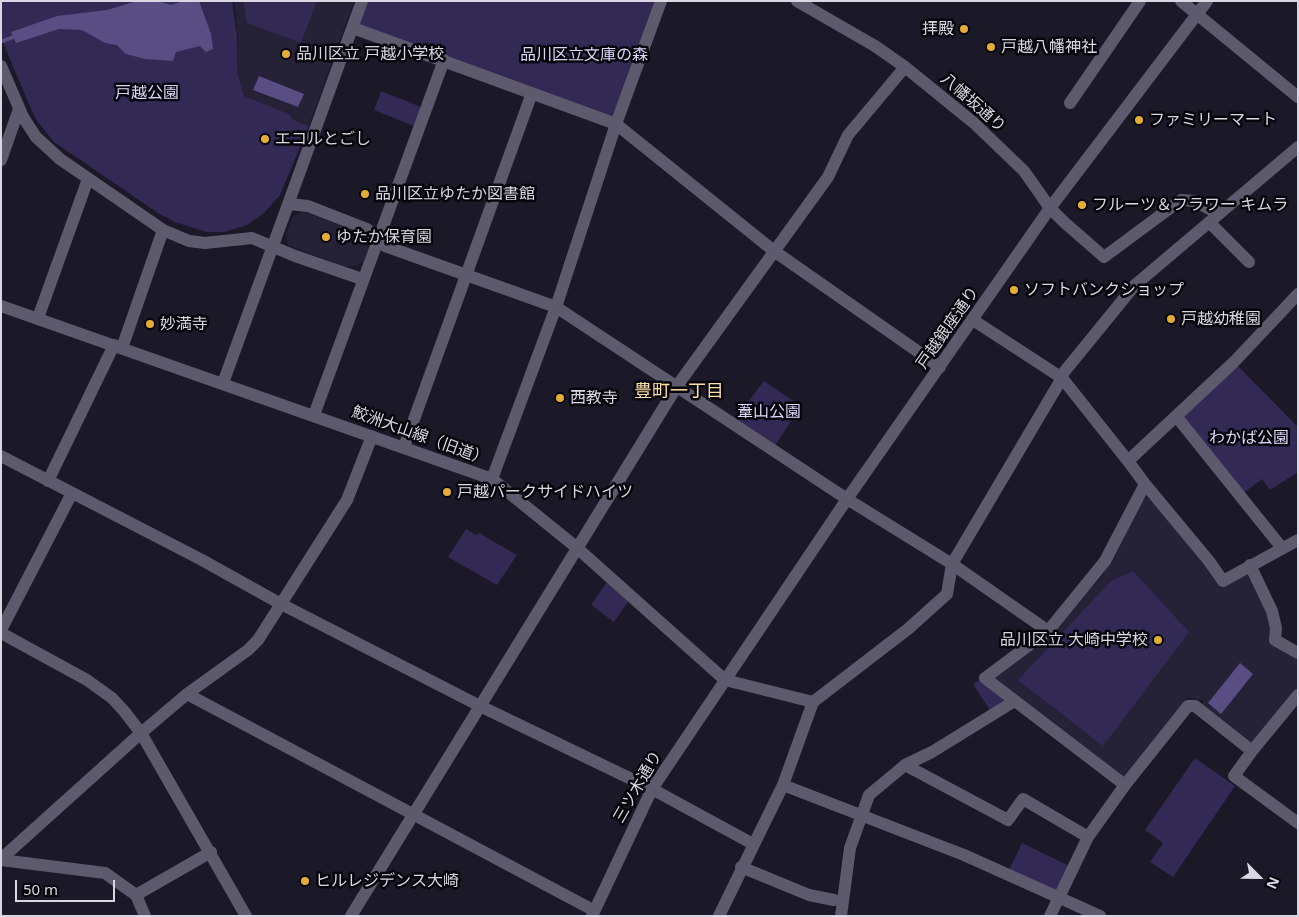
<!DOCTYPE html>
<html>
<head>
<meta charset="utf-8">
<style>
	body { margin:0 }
	#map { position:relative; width:1299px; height:917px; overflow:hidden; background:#1b1928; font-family:"Noto Sans",sans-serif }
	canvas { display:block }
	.frame { position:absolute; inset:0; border:2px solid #d8d7e2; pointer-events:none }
	.north { position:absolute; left:1234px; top:852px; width:50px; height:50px; -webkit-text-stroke:4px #06050b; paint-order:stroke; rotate:113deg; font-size:14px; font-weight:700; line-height:20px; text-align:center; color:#d8d7e2 }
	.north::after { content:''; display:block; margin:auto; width:18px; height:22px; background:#d8d7e2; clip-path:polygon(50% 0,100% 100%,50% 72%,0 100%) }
	.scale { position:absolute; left:15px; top:880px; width:100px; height:22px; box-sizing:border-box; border:2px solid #d8d7e2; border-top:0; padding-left:6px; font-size:15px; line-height:18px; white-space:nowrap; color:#d8d7e2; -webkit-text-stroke:4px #06050b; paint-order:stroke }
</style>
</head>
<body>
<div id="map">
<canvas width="1299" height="917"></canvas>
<div class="frame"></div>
<div class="north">N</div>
<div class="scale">50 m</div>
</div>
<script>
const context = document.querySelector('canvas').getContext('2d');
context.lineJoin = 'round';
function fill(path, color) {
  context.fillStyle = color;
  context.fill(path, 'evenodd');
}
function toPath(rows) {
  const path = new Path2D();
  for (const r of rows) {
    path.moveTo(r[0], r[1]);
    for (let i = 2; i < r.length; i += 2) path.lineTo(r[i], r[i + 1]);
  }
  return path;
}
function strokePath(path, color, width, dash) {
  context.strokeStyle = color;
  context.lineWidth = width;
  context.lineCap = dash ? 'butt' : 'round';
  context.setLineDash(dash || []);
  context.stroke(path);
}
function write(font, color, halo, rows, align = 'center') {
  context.font = font + ' "Noto Sans","Noto Sans JP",sans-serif';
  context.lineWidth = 5;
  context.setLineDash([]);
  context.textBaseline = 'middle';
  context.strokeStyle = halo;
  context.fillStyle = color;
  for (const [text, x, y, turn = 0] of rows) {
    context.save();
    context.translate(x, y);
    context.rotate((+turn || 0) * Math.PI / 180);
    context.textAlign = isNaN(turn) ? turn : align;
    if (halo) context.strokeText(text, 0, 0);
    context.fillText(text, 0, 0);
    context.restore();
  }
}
const built = toPath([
	[234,1,354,1,309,125,292,119,291,114,244,96,237,72,238,35],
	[302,211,363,233,368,240,368,250,364,261,356,266,346,267,288,245,286,234,292,218],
	[1148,497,1193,548,1220,585,1248,571,1270,616,1273,630,1298,657,1298,689,1254,743,1248,742,1202,707,1203,700,1187,698,1125,779,996,683,993,675,1047,637,1103,575,1140,501]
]);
const green = toPath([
	[1,1,232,1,237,36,237,72,244,96,290,114,292,119,309,126,280,195,264,213,247,225,224,232,206,232,175,222,158,213,54,142,37,121,31,109,1,38],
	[243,1,317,1,301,43,247,23],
	[362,1,661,1,616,124,353,28],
	[381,91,421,107,414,126,374,110],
	[1234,362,1298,427,1298,472,1270,490,1262,479,1241,495,1176,416],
	[764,381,801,406,774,447,734,420],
	[466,529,476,535,479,533,517,555,497,585,448,557],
	[1133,571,1189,632,1103,746,1018,680,1111,581],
	[609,579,630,599,614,622,591,605],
	[981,679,1008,701,991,712,973,684],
	[1195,758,1235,786,1173,877,1150,862,1163,843,1145,830],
	[1022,843,1071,867,1057,894,1008,872]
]);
const water = toPath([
	[137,1,158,1,171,5,183,1,199,1,211,34,213,49,206,52,200,46,176,52,173,61,145,59,126,54,117,45,105,43,82,30,59,29,16,43,11,32,57,16,107,10],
	[259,76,304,94,298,107,253,90],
	[1240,663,1253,674,1221,714,1208,703]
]);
const stream = toPath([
	[3,41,16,36]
]);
const minor = toPath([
	[797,1,875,46,905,67,974,123,1024,171,1050,208,1064,222,1104,257,1181,200,1194,201,1219,214],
	[1181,1,1298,97],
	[353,28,616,124,774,251,940,367],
	[1,66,23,117,36,137,60,159,163,230,189,241,205,243,252,238,295,256,362,279],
	[1070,103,1140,1],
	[1,160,19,109],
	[289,204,308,206,367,229,385,246,556,307,847,499,952,564,1048,631],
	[1209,222,1249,262],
	[1,306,492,479,576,547,725,680,813,702],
	[38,318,88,179],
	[973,320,1062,378,1128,461,1234,362,1298,294],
	[122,348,163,230],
	[1060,377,1135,285,1298,147],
	[223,383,362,1],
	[314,415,444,60],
	[1176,416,1282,548],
	[404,447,532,93],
	[1,456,202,560,281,604,480,706,652,789,753,844],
	[1128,461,1145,484,1209,561,1223,581,1298,540],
	[492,479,556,307,616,124,661,1],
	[48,481,114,345],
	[1250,565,1272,611,1276,628,1275,640,1298,653],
	[1,630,72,493],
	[1,633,87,680,112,698,124,711,141,733,246,916],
	[187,694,593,910],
	[1252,751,1298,695],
	[905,765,1008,820,1023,799,1088,837],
	[783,785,964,855,1100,916],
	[1125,785,985,678,1048,631,1105,561,1145,484],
	[1,859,141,733,187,694,248,650,258,640,347,500,372,436],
	[1,860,105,873,136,895,145,916],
	[741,867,809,895,834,900],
	[136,895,211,852],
	[351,916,677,386,828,177,848,135,905,67],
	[592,916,652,789,847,499,1050,208,1207,1],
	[719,916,783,785,813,702,908,629,947,594,952,564,1062,378],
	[841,916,850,848,869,795,905,765,932,752,1013,702],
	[1050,916,1088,837,1125,785,1188,706,1195,706,1252,751,1234,776,1298,823]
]);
const markers = [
	[964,29,5,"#e5ad35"],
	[991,47,5,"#e5ad35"],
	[286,54,5,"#e5ad35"],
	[1139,120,5,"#e5ad35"],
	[265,139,5,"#e5ad35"],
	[365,194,5,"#e5ad35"],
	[1082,205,5,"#e5ad35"],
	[326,237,5,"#e5ad35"],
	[1014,290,5,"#e5ad35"],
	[1171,319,5,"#e5ad35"],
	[150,324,5,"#e5ad35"],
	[560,398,5,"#e5ad35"],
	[447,492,5,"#e5ad35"],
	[1158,640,5,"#e5ad35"],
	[305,881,5,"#e5ad35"]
];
const poiNames = [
	["拝殿",954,29,"right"],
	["戸越八幡神社",1001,47],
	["品川区立 戸越小学校",296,54],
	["ファミリーマート",1149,120],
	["エコルとごし",275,139],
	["品川区立ゆたか図書館",375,194],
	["フルーツ＆フラワー キムラ",1092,205],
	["ゆたか保育園",336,237],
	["ソフトバンクショップ",1024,290],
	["戸越幼稚園",1181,319],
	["妙満寺",160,324],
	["西教寺",570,398],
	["戸越パークサイドハイツ",457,492],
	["品川区立 大崎中学校",1148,640,"right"],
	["ヒルレジデンス大崎",315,881]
];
const parkNames = [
	["品川区立文庫の森",584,55],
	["戸越公園",147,93],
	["葦山公園",769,412],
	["わかば公園",1249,438]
];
const streetNames = [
	["八幡坂通り",973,103,41],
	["戸越銀座通り",948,328,-55],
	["鮫洲大山線（旧道）",420,436,20],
	["三ツ木通り",638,787,-60]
];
const neighbourhoodNames = [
	["豊町一丁目",679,392]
];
fill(built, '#252136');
fill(green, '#322954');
fill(water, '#594e84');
strokePath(stream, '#594e84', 4);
strokePath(minor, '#5c5a6c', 12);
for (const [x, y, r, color] of markers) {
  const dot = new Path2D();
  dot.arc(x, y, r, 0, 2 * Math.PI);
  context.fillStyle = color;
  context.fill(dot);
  strokePath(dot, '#06050b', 2);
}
write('16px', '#d8d7e2', '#06050b', poiNames, 'left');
write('16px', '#dbd7f9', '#06050b', parkNames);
write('16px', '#d8d7e2', '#06050b', streetNames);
write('18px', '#fddea6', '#06050b', neighbourhoodNames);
</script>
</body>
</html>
